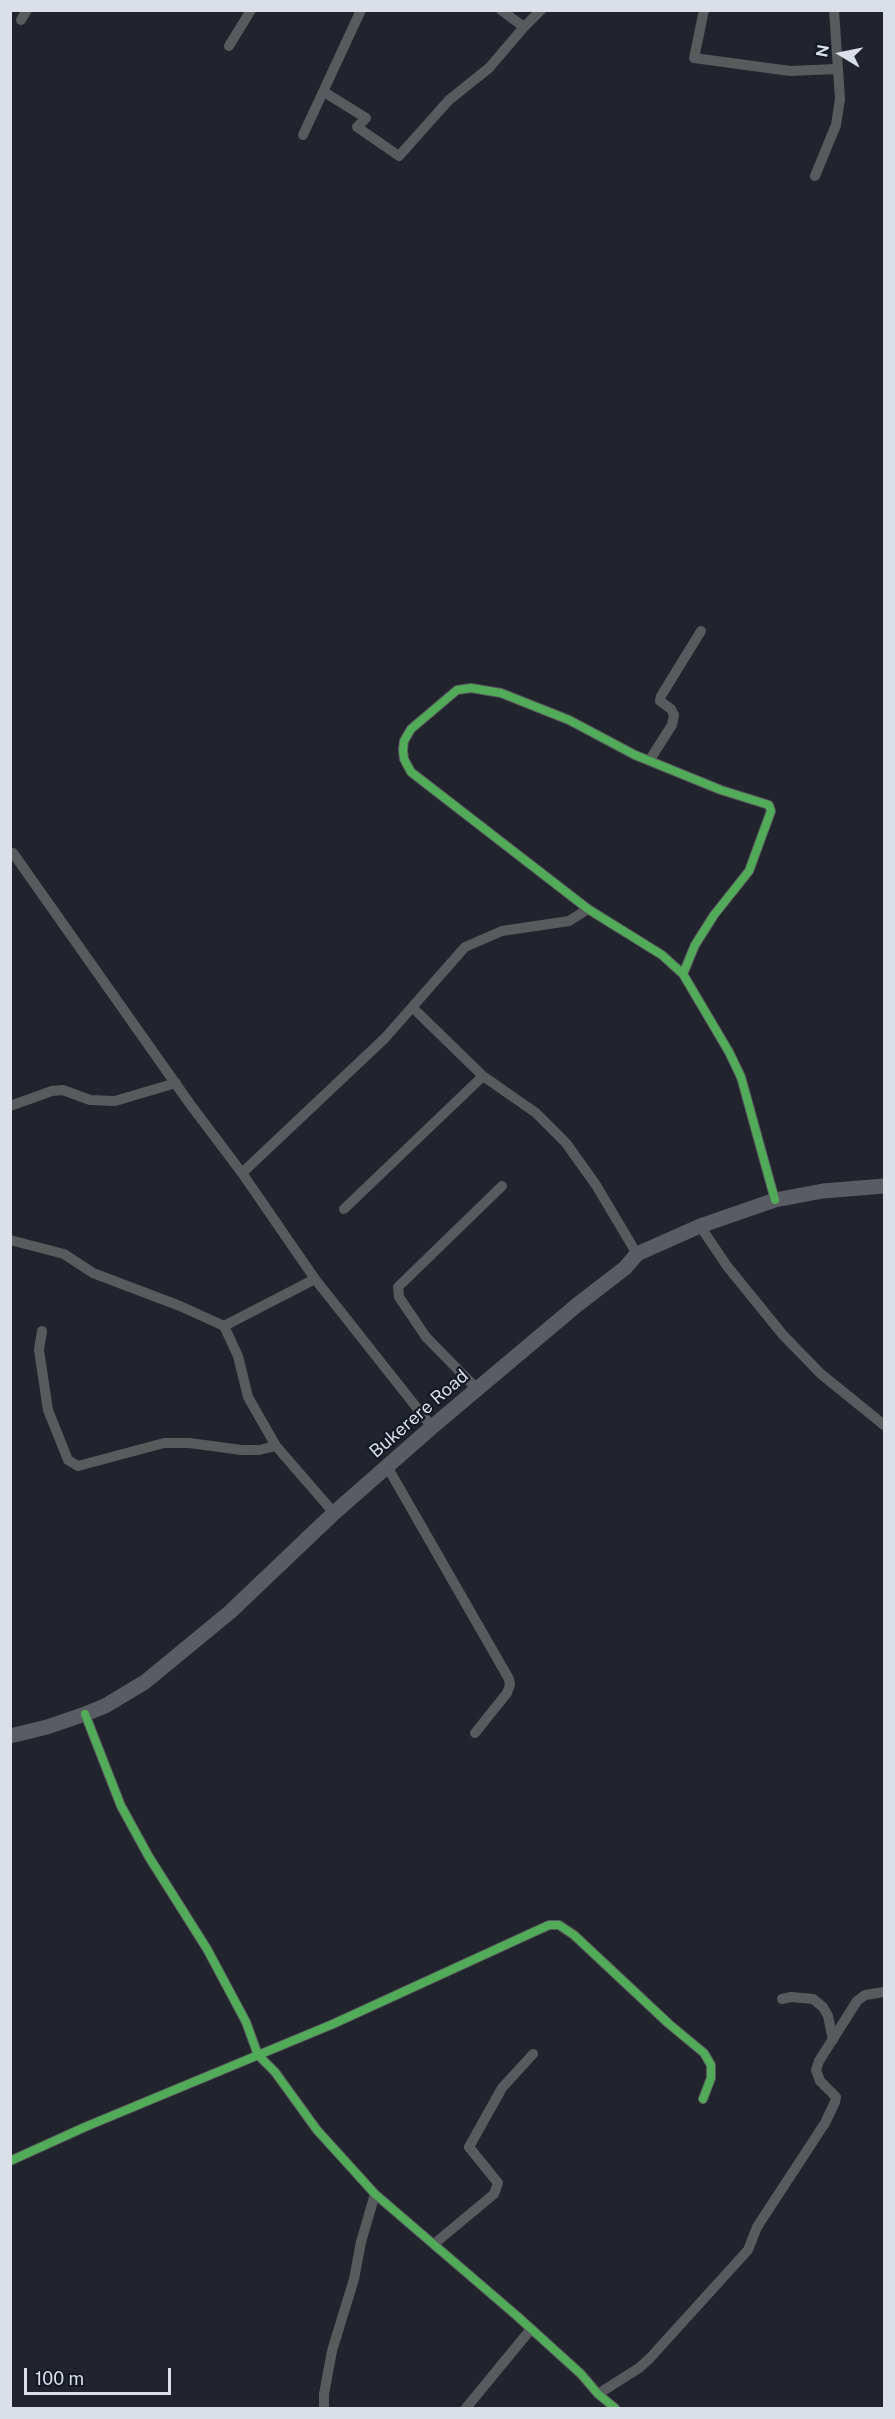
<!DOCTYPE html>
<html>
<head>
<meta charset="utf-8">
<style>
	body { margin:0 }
	#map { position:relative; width:895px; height:2419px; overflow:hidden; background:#21242c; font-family:"Public Sans",sans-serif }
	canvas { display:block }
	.frame { position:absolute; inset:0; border:12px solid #dbdfe8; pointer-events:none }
	.north { position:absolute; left:811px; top:24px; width:60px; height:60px; -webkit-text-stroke:4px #141926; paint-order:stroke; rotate:280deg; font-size:16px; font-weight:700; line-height:24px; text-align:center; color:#dbdfe8 }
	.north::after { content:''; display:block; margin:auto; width:21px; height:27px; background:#dbdfe8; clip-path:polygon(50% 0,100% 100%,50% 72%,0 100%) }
	.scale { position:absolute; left:24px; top:2368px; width:147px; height:27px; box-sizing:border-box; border:3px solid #dbdfe8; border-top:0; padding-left:8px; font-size:18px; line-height:21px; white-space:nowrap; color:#dbdfe8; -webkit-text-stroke:4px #141926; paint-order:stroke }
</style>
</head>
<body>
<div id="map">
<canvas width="895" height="2419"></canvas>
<div class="frame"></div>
<div class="north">N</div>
<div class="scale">100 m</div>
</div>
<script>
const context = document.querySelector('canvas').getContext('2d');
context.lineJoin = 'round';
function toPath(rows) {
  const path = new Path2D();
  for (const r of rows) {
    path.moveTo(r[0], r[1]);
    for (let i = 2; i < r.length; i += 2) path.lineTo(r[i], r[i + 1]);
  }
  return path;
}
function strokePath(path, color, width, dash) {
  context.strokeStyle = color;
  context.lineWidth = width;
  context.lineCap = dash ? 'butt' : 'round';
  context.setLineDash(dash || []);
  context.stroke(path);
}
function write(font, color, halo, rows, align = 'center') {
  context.font = font + ' "Public Sans",sans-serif';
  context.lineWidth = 4.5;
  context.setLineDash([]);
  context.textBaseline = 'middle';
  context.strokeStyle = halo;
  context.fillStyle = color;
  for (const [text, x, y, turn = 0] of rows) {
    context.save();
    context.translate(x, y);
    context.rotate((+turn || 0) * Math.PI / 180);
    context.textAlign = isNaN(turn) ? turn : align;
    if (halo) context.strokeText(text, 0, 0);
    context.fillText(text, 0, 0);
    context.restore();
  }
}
const minor = toPath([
	[501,10,524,27],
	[704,10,694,58,790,71,837,69],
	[21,20,27,10],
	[229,46,251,10],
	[324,92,366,118,357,127,399,156,449,100,489,68,524,27,541,10],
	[303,135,361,10],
	[815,176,836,125,840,99,834,10],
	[649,761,672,725,674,715,671,709,660,701,661,696,701,631],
	[13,853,190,1104,242,1173,315,1279,432,1427],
	[683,974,695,945,714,915,749,871,771,811,769,805,721,790,635,755,569,720,501,693,471,688,457,690,411,729,404,741,403,750,404,759,411,772,588,909,662,955,683,974,729,1052,741,1077,775,1200],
	[412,1007,483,1076,536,1113,566,1143,596,1185,637,1254],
	[10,1106,52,1091,63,1090,90,1100,115,1101,176,1083],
	[242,1173,385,1038,465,947,502,931,569,921,588,909],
	[344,1209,483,1076],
	[700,1226,727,1266,783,1335,821,1374,884,1425],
	[10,1240,64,1254,93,1273,180,1306,224,1326,238,1356,248,1397,276,1446,334,1513],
	[224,1326,315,1279],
	[42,1331,39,1350,48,1410,68,1460,78,1466,164,1443,189,1443,242,1450,259,1450,276,1446],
	[478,1390,426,1337,399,1297,398,1287,502,1186],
	[388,1468,509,1679,510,1685,507,1693,475,1733],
	[85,1714,121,1806,149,1857,207,1949,246,2022,258,2055,275,2072,317,2130,375,2194,517,2316,581,2374,598,2394,615,2408],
	[782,1999,791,1997,813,1999,823,2007,828,2016,833,2040],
	[10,2161,85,2127,333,2024,549,1925,559,1925,574,1935,669,2024,704,2053,711,2065,711,2078,703,2099],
	[434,2244,494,2194,498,2183,469,2147,502,2088,533,2054],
	[598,2394,639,2368,650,2358,748,2250,757,2227,825,2123,835,2102,836,2097,820,2081,816,2070,819,2061,857,2001,865,1995,884,1992],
	[324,2408,324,2394,332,2351,354,2279,361,2242,375,2194],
	[466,2408,531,2329]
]);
const secondary = toPath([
	[10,1736,47,1727,85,1714,105,1706,145,1682,230,1612,334,1513,432,1427,577,1305,625,1268,637,1254,700,1226,775,1200,823,1191,884,1186]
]);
const cycleway = toPath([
	[683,974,695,945,714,915,749,871,771,811,769,805,721,790,635,755,569,720,501,693,471,688,457,690,411,729,404,741,403,750,404,759,411,772,588,909,662,955,683,974,729,1052,741,1077,775,1200],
	[85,1714,121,1806,149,1857,207,1949,246,2022,258,2055,275,2072,317,2130,375,2194,517,2316,581,2374,598,2394,615,2408],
	[10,2161,85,2127,333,2024,549,1925,559,1925,574,1935,669,2024,704,2053,711,2065,711,2078,703,2099]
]);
const streetNames = [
	["Bukerere Road",419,1414,-41]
];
strokePath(minor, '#585a5d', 10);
strokePath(secondary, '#5b5c61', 15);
strokePath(cycleway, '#51ab58', 8);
write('18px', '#dbdfe8', '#141926', streetNames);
</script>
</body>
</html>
